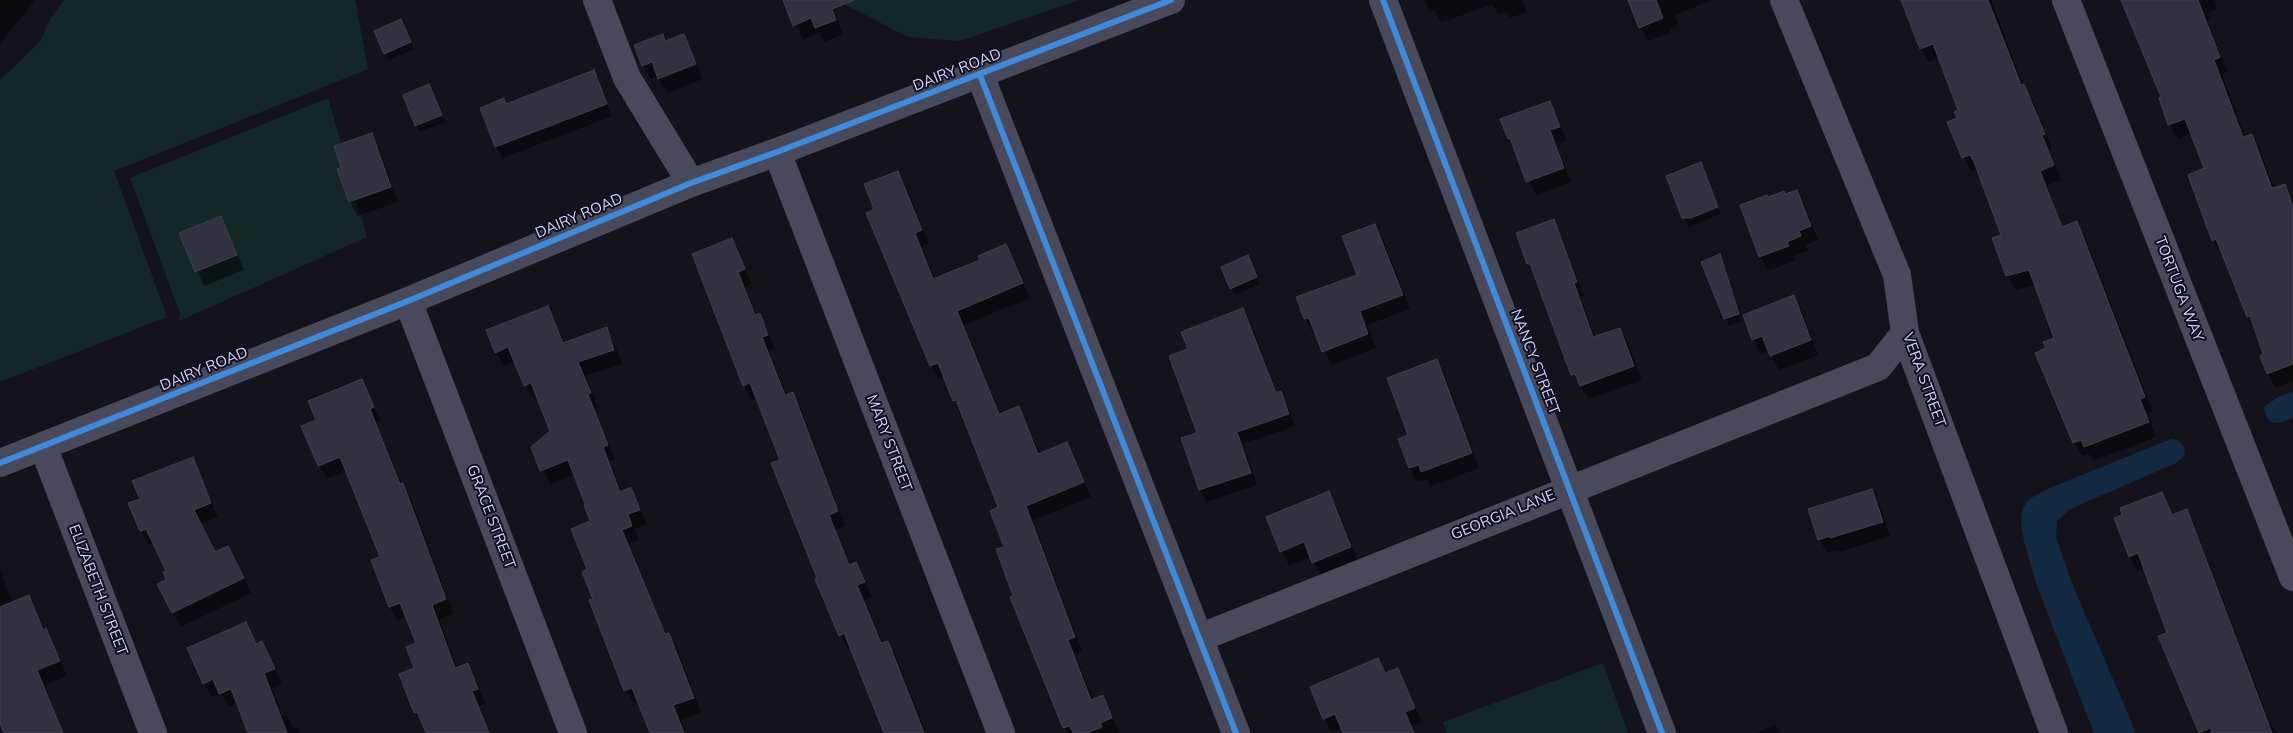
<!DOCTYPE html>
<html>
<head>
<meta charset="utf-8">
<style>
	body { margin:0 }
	canvas { display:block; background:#14131c }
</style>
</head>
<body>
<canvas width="2293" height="733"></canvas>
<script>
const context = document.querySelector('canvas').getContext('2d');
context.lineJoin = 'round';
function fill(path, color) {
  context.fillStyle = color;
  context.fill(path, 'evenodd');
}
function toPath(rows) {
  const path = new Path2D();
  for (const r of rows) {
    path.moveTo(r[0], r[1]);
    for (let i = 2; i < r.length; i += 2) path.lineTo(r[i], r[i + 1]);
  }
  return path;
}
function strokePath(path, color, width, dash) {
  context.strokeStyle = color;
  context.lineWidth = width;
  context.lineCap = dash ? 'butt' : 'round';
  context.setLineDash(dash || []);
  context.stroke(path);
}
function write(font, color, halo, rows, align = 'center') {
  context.font = font + ' Mulish,sans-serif';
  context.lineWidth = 4;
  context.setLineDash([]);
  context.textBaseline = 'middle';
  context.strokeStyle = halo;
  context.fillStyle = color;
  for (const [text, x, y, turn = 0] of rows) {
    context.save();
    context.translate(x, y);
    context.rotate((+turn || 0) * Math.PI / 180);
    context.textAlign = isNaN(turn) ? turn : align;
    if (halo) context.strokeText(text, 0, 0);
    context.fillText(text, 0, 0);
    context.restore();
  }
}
const green = toPath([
	[64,0,355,0,368,69,114,171,167,317,0,382,0,80,41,41,50,19],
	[841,0,1079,0,960,41,908,37,840,2],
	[328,98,367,237,179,321,180,313,130,178],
	[1603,663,1628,733,1447,733,1443,722]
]);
const water = toPath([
	[2293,392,2293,418,2279,423,2271,422,2266,416,2264,407,2280,396],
	[2171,439,2178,440,2184,446,2185,455,2176,463,2070,509,2057,521,2056,538,2073,586,2136,733,2094,733,2037,586,2024,541,2021,523,2022,510,2029,499,2052,487]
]);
const shadow = toPath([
	[0,0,35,0,0,44],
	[784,0,830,0,843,34,825,42,819,32,803,40],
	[1423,0,1523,0,1527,12,1510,18,1507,12,1498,15,1492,4,1441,23,1434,10,1430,12],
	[1629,0,1712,0,1675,15,1679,26,1669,30,1671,33,1648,41],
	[1907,0,1991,0,2023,85,2032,99,2052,148,2049,149,2061,180,2047,185,2063,228,2077,223,2085,237,2153,412,2148,414,2156,437,2093,461,2089,454,2082,456,2074,442,2048,349,2056,339,2036,285,2016,290,2007,276,2003,236,1978,169,1971,172,1948,122,1958,118,1960,111,1940,58,1929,62,1921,48],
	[2123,0,2214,0,2218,9,2208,13,2211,19,2207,20,2227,72,2222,74,2245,137,2251,135,2259,149,2275,189,2284,186,2293,202,2293,381,2276,388,2268,374,2261,356,2265,355,2256,331,2248,317,2223,253,2221,254,2213,240,2206,169,2192,133,2178,139,2170,124,2160,99,2163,98],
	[404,28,414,49,389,60,385,53],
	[683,35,703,79,667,93,658,76,651,79,643,65,662,36,666,42],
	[594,72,612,116,503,158,496,146,506,106],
	[429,86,445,122,420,132,416,125],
	[1549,102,1567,141,1557,145,1571,182,1536,195,1509,138],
	[371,134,379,149,398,202,358,216,350,202,339,170,343,168],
	[1700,164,1721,214,1688,227,1667,177],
	[898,172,906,186,929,244,922,247,935,280,981,261,1006,246,1030,298,964,325,1000,414,1019,407,1040,454,1067,443,1091,497,1033,520,1082,651,1075,654,1093,700,1103,696,1119,733,1067,733,1012,597,1015,596,1000,508,945,377,939,379,931,366,876,210],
	[1797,191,1805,206,1818,240,1806,245,1808,251,1794,256,1796,260,1769,271,1760,257,1742,206],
	[221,217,244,270,204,286,181,234],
	[1553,221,1561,235,1584,296,1581,297,1595,338,1620,329,1628,343,1642,380,1589,399,1573,375,1537,278,1528,264],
	[1375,225,1383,239,1410,309,1367,325,1376,348,1331,365,1316,332,1313,333,1305,319,1359,276],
	[732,240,752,284,745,287,757,316,759,315,767,329,775,349,769,351,787,396,792,394,801,408,845,526,836,530,851,566,856,564,864,578,872,597,864,600,883,644,887,642,896,656,926,733,885,733,851,648,848,649,840,635,819,579,781,461,757,398,753,400,744,386,693,254],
	[1720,255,1742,321,1729,326,1703,263],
	[1251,264,1260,284,1235,295,1231,288],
	[1794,297,1802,311,1818,355,1779,370,1769,351,1761,354,1744,316],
	[548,307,565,343,606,328,614,342,622,364,585,376,598,407,595,409,615,459,610,461,622,492,630,489,647,524,635,529,639,540,629,544,666,635,669,634,677,648,701,712,681,720,686,733,651,733,639,702,634,704,626,690,595,600,589,570,592,522,587,505,575,474,550,484,533,448,552,432,538,397,533,399,515,362,504,366,496,352],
	[1243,309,1250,321,1277,393,1280,392,1287,404,1295,426,1243,444,1257,485,1207,502,1200,490,1183,439,1198,433,1189,349],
	[1437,361,1445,375,1479,468,1431,486,1427,479,1418,482,1410,468,1400,440,1410,436],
	[361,380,381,421,377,423,402,485,411,498,453,614,439,619,457,669,467,665,475,679,485,703,479,706,490,733,427,733,423,727,415,713,400,675,416,669,418,643,407,617,398,621,390,608,407,602,406,600,390,607,372,561,382,558,347,471,327,479,320,467,347,455,317,421],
	[192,458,218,517,201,524,215,554,236,561,251,593,181,627,173,613,168,572,154,543,149,545,141,531,141,499],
	[1872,491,1880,505,1890,536,1840,552,1839,550,1827,553,1819,539],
	[1328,493,1337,507,1358,562,1321,576,1311,557,1289,566,1267,517],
	[2162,493,2173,515,2186,510,2194,524,2270,723,2277,733,2200,733,2160,637,2168,634,2145,568,2138,571,2130,557],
	[0,569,12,603,28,597,44,630,54,644,67,676,45,685,64,733,5,733,0,720],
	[245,623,257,645,262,643,282,683,272,688,282,716,286,715,294,729,297,728,300,733,248,733,238,703,229,707,221,693,212,697,204,683],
	[1378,660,1386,674,1398,669,1422,722,1412,726,1415,733,1344,733,1342,728,1332,732,1324,718],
	[1776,725,1781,733,1757,733]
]);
const building = toPath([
	[783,0,854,0,832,9,836,20,815,28,811,18,793,26,783,0],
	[1628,0,1656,0,1663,18,1639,28,1628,0],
	[1901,0,1988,0,2021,85,2024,84,2045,134,2042,135,2054,165,2040,171,2062,227,2077,221,2145,397,2140,399,2149,422,2084,447,2081,440,2073,443,2035,353,2046,348,2043,342,2054,338,2029,270,2006,276,1992,238,2001,235,1974,162,1970,155,1962,158,1947,122,1957,118,1954,112,1958,110,1933,44,1920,49,1901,0],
	[2121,0,2198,0,2220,57,2214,60,2243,137,2252,134,2271,186,2273,188,2285,184,2293,206,2293,364,2267,374,2260,356,2263,354,2250,316,2247,317,2216,239,2212,241,2188,175,2204,168,2185,119,2168,125,2159,98,2161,97,2121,0],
	[401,19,411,42,384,54,374,31,401,19],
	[663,34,665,41,684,34,696,64,658,79,652,62,642,66,634,45,663,34],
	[594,70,607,104,495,147,480,108,504,98,506,104,594,70],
	[429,84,442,115,415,126,403,95,429,84],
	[1550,101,1560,127,1550,130,1564,168,1526,182,1510,138,1508,139,1500,119,1550,101],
	[372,133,391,187,349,202,337,169,341,167,334,146,372,133],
	[1701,162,1718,207,1691,218,1682,218,1666,176,1701,162],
	[898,171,922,230,915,233,933,279,980,260,978,256,1006,244,1023,283,957,311,999,414,1019,406,1038,454,1067,442,1084,482,1026,506,1075,637,1068,640,1091,700,1103,695,1112,718,1100,723,1102,727,1087,733,1073,733,1070,726,1063,728,1010,597,1013,596,996,549,1004,547,990,511,998,507,956,400,953,401,938,363,930,366,866,213,874,209,864,184,898,171],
	[1797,190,1811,226,1799,231,1801,236,1787,242,1789,246,1759,257,1740,205,1767,195,1768,197,1784,191,1785,194,1797,190],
	[221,216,237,255,195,272,179,233,221,216],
	[1554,219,1577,282,1574,283,1593,337,1620,328,1634,366,1580,386,1575,374,1571,375,1530,264,1527,264,1516,233,1554,219],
	[1375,224,1403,295,1360,311,1368,334,1322,352,1309,318,1304,319,1296,297,1357,275,1342,236,1375,224],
	[732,238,745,269,738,272,755,315,760,313,768,335,762,337,785,395,793,392,838,511,829,515,849,565,856,562,865,582,857,585,881,643,888,641,924,733,884,733,844,633,839,636,815,579,817,578,771,463,780,460,750,383,743,386,692,254,732,238],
	[1720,254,1739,314,1724,319,1701,262,1720,254],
	[1248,255,1257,277,1230,289,1221,267,1248,255],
	[1794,295,1811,340,1770,356,1762,336,1752,340,1743,315,1794,295],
	[548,306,563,343,607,327,614,350,578,362,591,393,588,394,608,445,603,447,620,492,631,487,640,510,628,514,632,526,622,530,665,634,669,633,694,698,673,705,684,733,650,733,632,688,624,691,589,600,593,599,582,572,587,569,571,529,590,521,584,505,585,504,568,460,540,471,531,447,550,431,531,383,524,386,508,347,495,353,486,330,548,306],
	[1243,308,1276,393,1281,391,1289,414,1237,432,1251,473,1199,490,1181,438,1197,433,1169,356,1188,349,1181,332,1243,308],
	[1437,359,1472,453,1421,472,1419,465,1409,468,1398,439,1408,435,1387,378,1437,359],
	[362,379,374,407,370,409,400,484,403,483,446,599,432,605,455,668,468,663,478,689,472,691,489,733,426,733,417,712,414,713,399,674,414,668,406,647,416,643,400,603,389,607,371,560,380,557,340,457,318,466,301,426,316,420,308,401,362,379],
	[193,457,211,503,194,510,215,552,228,546,244,578,172,613,157,584,166,580,163,572,166,571,146,529,140,531,128,503,140,499,132,481,193,457],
	[1872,489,1883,522,1830,538,1830,536,1818,540,1808,509,1872,489],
	[1329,491,1351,547,1312,563,1304,542,1280,552,1266,517,1329,491],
	[2162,492,2172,515,2187,509,2272,733,2212,733,2210,728,2199,733,2158,636,2167,633,2138,553,2129,557,2114,518,2122,515,2120,508,2162,492],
	[29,595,43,630,46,628,60,661,37,670,63,733,4,733,0,723,0,607,29,595],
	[246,622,256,644,262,641,275,669,264,673,287,733,248,733,231,689,219,694,213,679,203,684,187,648,246,622],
	[1378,658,1385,673,1398,668,1415,708,1405,712,1414,733,1343,733,1335,714,1323,719,1310,687,1378,658]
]);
const minor = toPath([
	[597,0,627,78,691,183],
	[1383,0,1662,733],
	[1784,0,1897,275,1905,333,2054,733],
	[2066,0,2293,577],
	[980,75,1236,733],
	[777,152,1001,733],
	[408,301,573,733],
	[43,446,153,733],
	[0,463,408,301,691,183,777,152,1171,0],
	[1199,638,1878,367,1905,333]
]);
const cycleway = toPath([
	[1383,0,1662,733],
	[980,75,1236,733],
	[0,463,408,301,691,183,777,152,1171,0]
]);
const streetNames = [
	["DAIRY ROAD",957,70,-21],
	["DAIRY ROAD",579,216,-23],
	["TORTUGA WAY",2179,289,69],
	["NANCY STREET",1535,362,69],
	["DAIRY ROAD",204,369,-22],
	["VERA STREET",1924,380,70],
	["MARY STREET",889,443,69],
	["GEORGIA LANE",1503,515,-22],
	["GRACE STREET",491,517,69],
	["ELIZABETH STREET",98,590,69]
];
fill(green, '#132726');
fill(water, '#132942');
fill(shadow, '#0007');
fill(building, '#32313f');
strokePath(building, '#3f3e4f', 1);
strokePath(minor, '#49495c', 28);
strokePath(cycleway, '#408adc', 6);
write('15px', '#d3d2fb', '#100f20', streetNames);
</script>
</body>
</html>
